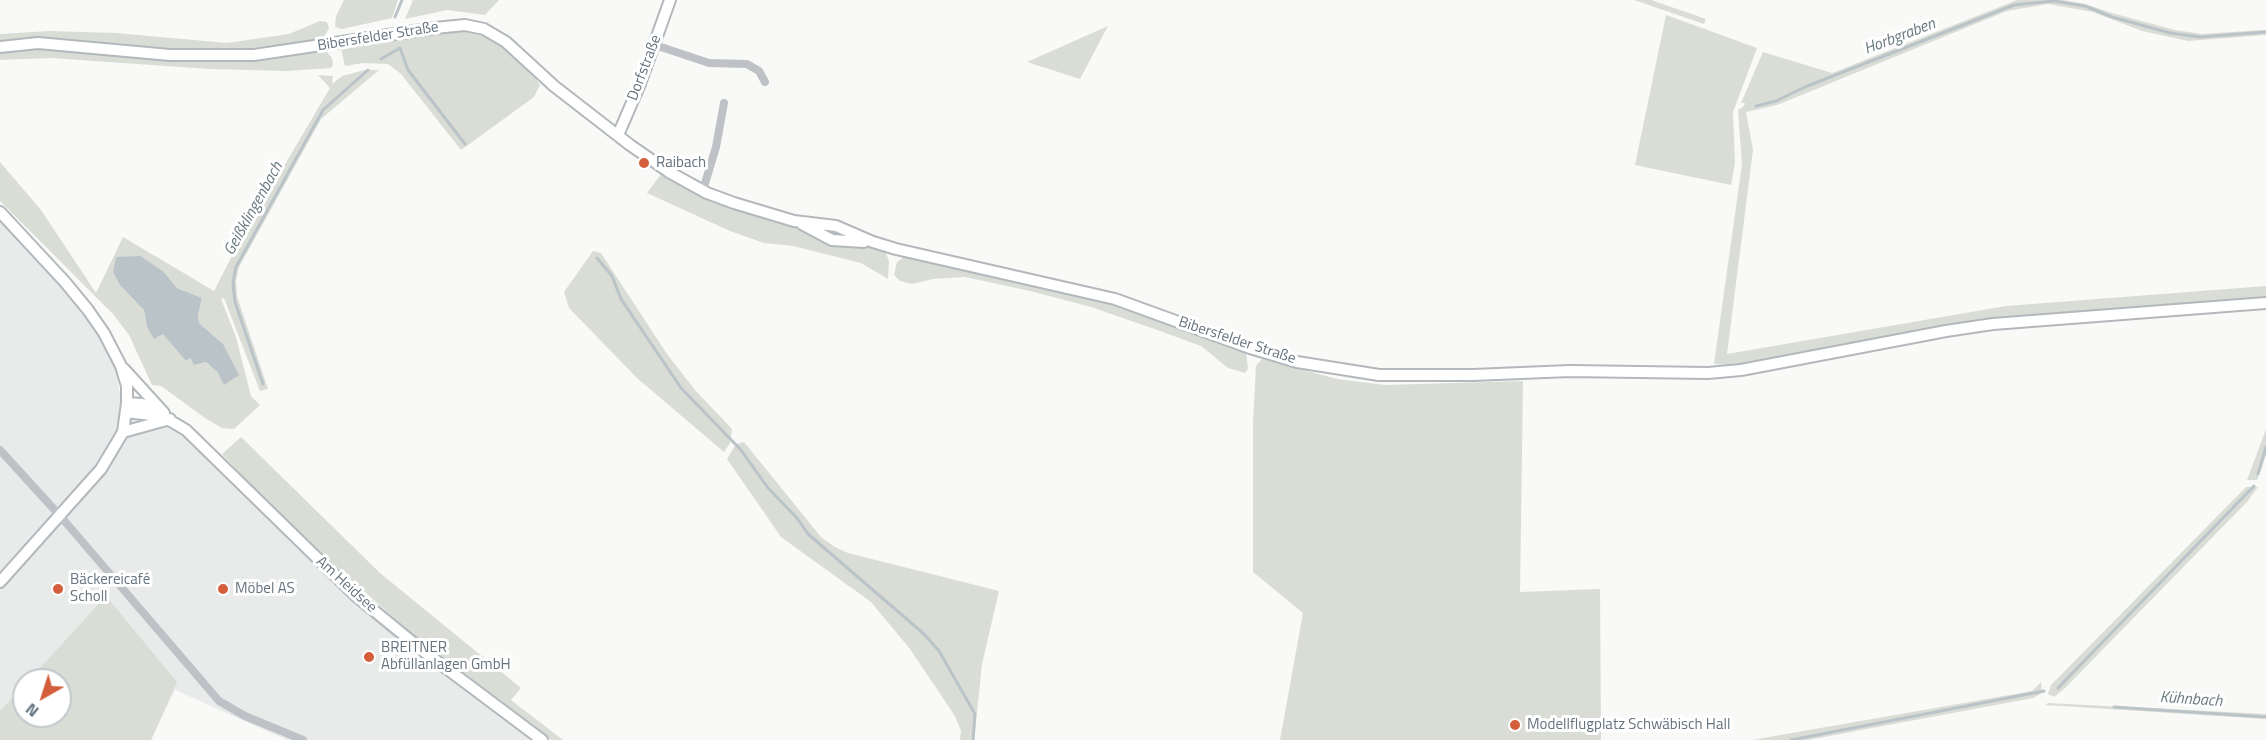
<!DOCTYPE html>
<html>
<head>
<meta charset="utf-8">
<style>
	body { margin:0 }
	#map { position:relative; width:2266px; height:740px; overflow:hidden; background:#f9f9f7; font-family:"Titillium Web",sans-serif }
	canvas { display:block }
	.north { position:absolute; left:12px; top:668px; width:60px; height:60px; box-sizing:border-box; background:#fff; border:2px solid #c2c7cc; border-radius:50%; rotate:219deg; font-size:16px; font-weight:700; line-height:24px; text-align:center; color:#66747f }
	.north::after { content:''; display:block; margin:auto; width:21px; height:27px; background:#d45e3b; clip-path:polygon(50% 0,100% 100%,50% 72%,0 100%) }
</style>
</head>
<body>
<div id="map">
<canvas width="2266" height="740"></canvas>
<div class="north">N</div>
</div>
<script>
const context = document.querySelector('canvas').getContext('2d');
context.lineJoin = 'round';
function fill(path, color) {
  context.fillStyle = color;
  context.fill(path, 'evenodd');
}
function toPath(rows) {
  const path = new Path2D();
  for (const r of rows) {
    path.moveTo(r[0], r[1]);
    for (let i = 2; i < r.length; i += 2) path.lineTo(r[i], r[i + 1]);
  }
  return path;
}
function strokePath(path, color, width, dash) {
  context.strokeStyle = color;
  context.lineWidth = width;
  context.lineCap = dash ? 'butt' : 'round';
  context.setLineDash(dash || []);
  context.stroke(path);
}
function write(font, color, halo, rows, align = 'center') {
  context.font = font + ' "Titillium Web",sans-serif';
  context.lineWidth = 6;
  context.setLineDash([]);
  context.textBaseline = 'middle';
  context.strokeStyle = halo;
  context.fillStyle = color;
  for (const [text, x, y, turn = 0] of rows) {
    context.save();
    context.translate(x, y);
    context.rotate((+turn || 0) * Math.PI / 180);
    context.textAlign = isNaN(turn) ? turn : align;
    if (halo) context.strokeText(text, 0, 0);
    context.fillText(text, 0, 0);
    context.restore();
  }
}
const built = toPath([
	[0,220,78,306,99,334,116,368,121,403,127,406,140,430,169,427,191,442,319,569,375,618,531,740,287,740,175,690,151,740,0,740],
	[24,680,60,680,60,716,24,716]
]);
const green = toPath([
	[344,0,398,0,392,18,342,29,335,27,336,16],
	[413,0,499,0,485,15,447,10,405,19],
	[1634,0,1651,0,1706,19,1704,24],
	[2017,0,2063,0,2085,4,2112,13,2175,30,2202,34,2262,30,2266,30,2266,35,2188,41,2142,31,2093,12,2048,4,2007,11,1777,105,1746,112,1753,150,1727,354,2006,306,2266,286,2266,300,2008,318,1963,323,1734,365,1714,364,1742,164,1738,110,1744,106,1745,103,1741,103,1763,52,1832,73],
	[1666,15,1757,48,1733,112,1735,163,1731,185,1635,165],
	[320,21,327,22,329,28,323,39,228,51,187,51,66,40,0,41,0,34,49,31,116,33,227,43,289,34],
	[1108,26,1080,79,1027,62],
	[458,30,482,36,503,47,532,73,540,85,534,97,461,150,401,74,388,64,363,63,345,66,341,49],
	[41,49,207,62,242,62,320,52,327,52,332,58,333,65,331,68,287,71,209,69,51,58,0,60,0,51],
	[365,70,379,70,321,119,239,267,236,280,237,296,268,389,260,391,224,298,221,299,236,337,251,396,260,405,234,429,222,428,205,418,161,386,152,385,129,335,113,314,0,201,0,162,41,210,96,293,123,237,214,291,237,246,330,88,318,75,333,76,332,84,342,76],
	[113,272,164,272,177,288,202,298,198,315,199,323,223,344,218,373,206,362,194,365,190,358,186,361,163,333,147,327,144,310,138,302,123,288],
	[662,173,799,228,817,237,885,251,889,261,888,279,861,263,793,246,764,243,730,231,647,193],
	[593,251,601,253,667,354,695,390,732,429,730,443,724,452,637,378,569,308,564,292],
	[905,256,1069,290,1246,351,1248,369,1245,373,1228,368,1201,346,1163,332,1091,307,1030,291,965,277,933,279,912,284,900,281,894,275,897,262],
	[1262,359,1337,379,1385,385,1523,381,1520,592,1600,589,1601,740,1280,740,1303,613,1253,572,1253,422,1256,366],
	[2266,429,2266,455,2257,480,2247,480],
	[241,437,380,573,521,688,511,700,563,740,551,740,506,706,415,636,318,551,275,511,222,454],
	[744,442,821,537,835,547,848,553,999,591,982,664,974,740,960,740,961,731,955,716,910,649,871,602,781,537,727,459,736,444],
	[2246,487,2258,487,2247,502,2066,687,2054,697,2048,694,2051,685],
	[106,596,177,682,151,740,0,740,0,711,24,685,24,716,60,716,60,680,29,680],
	[2041,682,2042,693,2033,698,1808,740,1752,740,2032,691],
	[2048,703,2266,714,2266,719,2045,705]
]);
const water = toPath([
	[140,256,164,272,177,288,202,298,198,315,199,323,223,344,239,375,224,385,218,373,206,362,194,365,190,358,186,361,163,334,154,339,147,327,144,310,120,285,113,272,116,257]
]);
const stream = toPath([
	[395,17,402,0],
	[381,59,400,48,408,70,465,144],
	[1756,106,1776,101,1805,87,2014,5,2054,1,2085,6,2112,17,2170,33,2200,37,2266,32],
	[597,258,612,276,621,299,681,388,741,450,768,488,797,518,808,534,924,634,939,651,975,714,973,740],
	[263,384,235,302,233,283,236,267,323,110,368,70],
	[2258,474,2266,447],
	[2058,688,2254,486],
	[2114,707,2266,717],
	[1791,740,2044,691]
]);
const street = toPath([
	[655,45,709,63,747,64,759,71,765,82],
	[703,190,716,147,724,103],
	[0,450,62,518,219,701,245,716,303,740]
]);
const secondary = toPath([
	[0,47,38,43,170,55,254,55,435,28,465,25,484,29,506,42,554,86,630,145,669,172,707,193,734,203,794,221,836,226,873,242,896,249,1115,299,1250,348,1297,362,1379,375,1473,375,1570,371,1708,373,1741,370,1946,331,1993,324,2266,303],
	[618,135,640,84,670,0],
	[0,212,65,282,88,310,104,333,121,366,127,386,127,403,123,432,101,469,0,582],
	[802,224,832,240,864,242],
	[124,369,164,413],
	[127,403,142,404,186,430,355,595,422,650,542,740],
	[126,412,160,416],
	[123,432,170,419]
]);
const markers = [
	[644,163,6,"#d45e3b"],
	[58,589,6,"#d45e3b"],
	[223,589,6,"#d45e3b"],
	[369,657,6,"#d45e3b"],
	[1515,725,6,"#d45e3b"]
];
const streetNames = [
	["Bibersfelder Straße",378,37,-9],
	["Dorfstraße",645,68,-69],
	["Bibersfelder Straße",1237,341,18],
	["Am Heidsee",346,585,42]
];
const poiNames = [
	["Raibach",656,163],
	["Bäckereicafé",70,580],
	["Scholl",70,597],
	["Möbel AS",235,589],
	["BREITNER",381,648],
	["Abfüllanlagen GmbH",381,665],
	["Modellflugplatz Schwäbisch Hall",1527,725]
];
const waterNames = [
	["Horbgraben",1900,37,-21],
	["Geißklingenbach",254,209,-61],
	["Kühnbach",2191,700,4]
];
fill(built, '#e9eaea');
fill(green, '#d9ddd6');
fill(water, '#bac4c8');
strokePath(stream, '#bac4c8', 3);
strokePath(secondary, '#b3b8bd', 14);
strokePath(street, '#bec2c6', 8);
strokePath(secondary, '#fff', 10);
for (const [x, y, r, color] of markers) {
  const dot = new Path2D();
  dot.arc(x, y, r, 0, 2 * Math.PI);
  context.fillStyle = color;
  context.fill(dot);
  strokePath(dot, '#fff', 2);
}
write('15px', '#66747f', '#fff', streetNames);
write('15px', '#66747f', '#fff', poiNames, 'left');
write('italic 16px', '#67797f', '#fff', waterNames);
</script>
</body>
</html>
